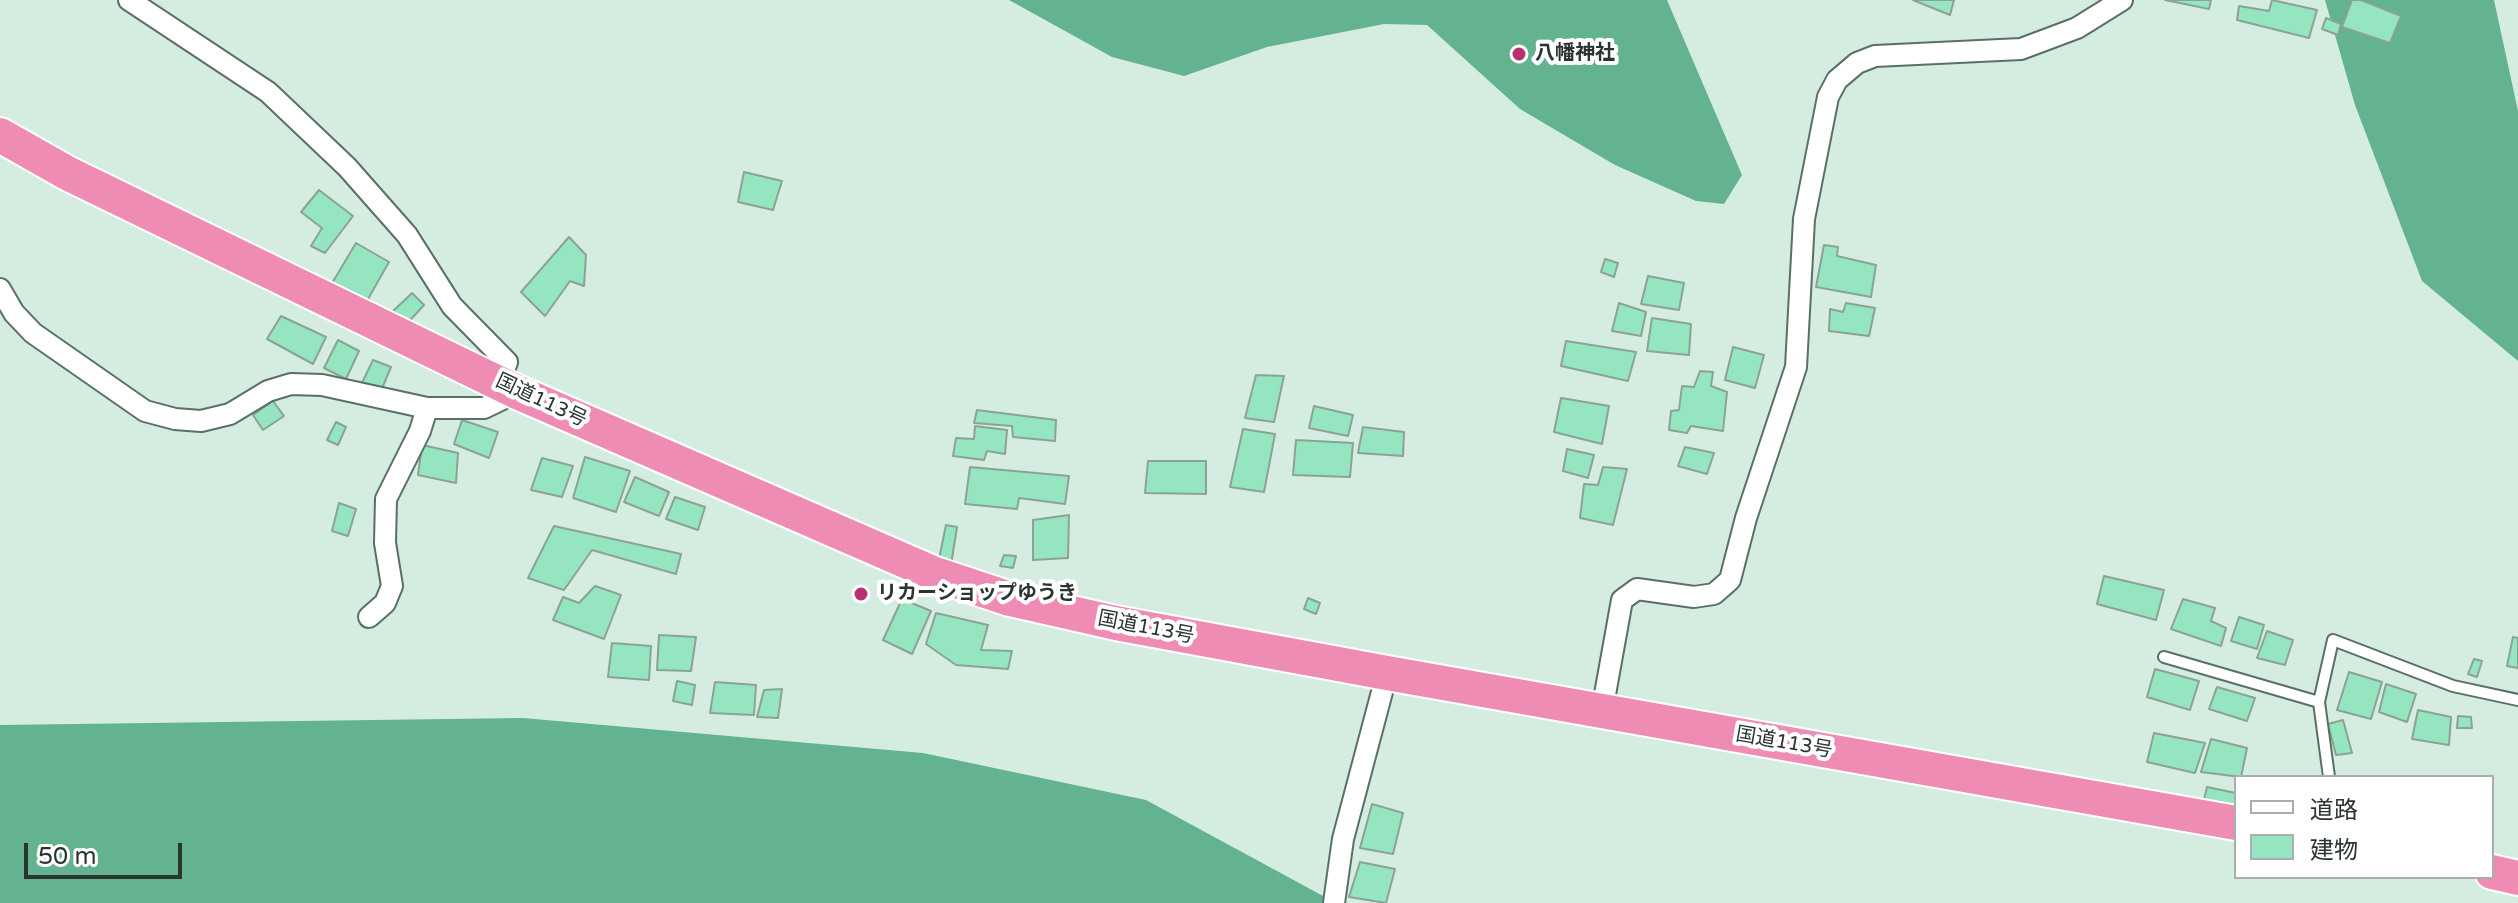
<!DOCTYPE html>
<html>
<head>
<meta charset="utf-8">
<style>
	body { margin:0 }
	#map { position:relative; width:2518px; height:903px; overflow:hidden; background:#d4ede0; font-family:"Varela Round","Noto Sans JP",sans-serif }
	canvas { display:block }
	.legend { position:absolute; left:2234px; top:775px; width:260px; height:104px; box-sizing:border-box; background:#fff; border:2px solid #aaaeac; margin:0; padding:10px 14px; list-style:none; font-size:24px; color:#2b3530 }
	.legend li { display:flex; align-items:center; gap:16px; height:40px }
	.legend b { width:40px; border:2px solid #aaaeac }
	.scale { position:absolute; left:24px; top:843px; width:158px; height:36px; box-sizing:border-box; border:4px solid #2b3530; border-top:0; padding-left:10px; font-size:24px; line-height:28px; white-space:nowrap; color:#2b3530; -webkit-text-stroke:6px #fff; paint-order:stroke }
</style>
</head>
<body>
<div id="map">
<canvas width="2518" height="903"></canvas>
<ul class="legend">
<li><b style="height:10px;background:#fff"></b>道路</li>
<li><b style="height:22px;background:#95e6c0"></b>建物</li>
</ul>
<div class="scale">50 m</div>
</div>
<script>
const context = document.querySelector('canvas').getContext('2d');
context.lineJoin = 'round';
function fill(path, color) {
  context.fillStyle = color;
  context.fill(path, 'evenodd');
}
function toPath(rows) {
  const path = new Path2D();
  for (const r of rows) {
    path.moveTo(r[0], r[1]);
    for (let i = 2; i < r.length; i += 2) path.lineTo(r[i], r[i + 1]);
  }
  return path;
}
function strokePath(path, color, width, dash) {
  context.strokeStyle = color;
  context.lineWidth = width;
  context.lineCap = dash ? 'butt' : 'round';
  context.setLineDash(dash || []);
  context.stroke(path);
}
function write(font, color, halo, rows, align = 'center') {
  context.font = font + ' "Varela Round","Noto Sans JP",sans-serif';
  context.lineWidth = 8;
  context.setLineDash([]);
  context.textBaseline = 'middle';
  context.strokeStyle = halo;
  context.fillStyle = color;
  for (const [text, x, y, turn = 0] of rows) {
    context.save();
    context.translate(x, y);
    context.rotate((+turn || 0) * Math.PI / 180);
    context.textAlign = isNaN(turn) ? turn : align;
    if (halo) context.strokeText(text, 0, 0);
    context.fillText(text, 0, 0);
    context.restore();
  }
}
const forest = toPath([
	[1009,0,1667,0,1742,175,1724,204,1696,201,1615,165,1520,109,1427,25,1384,24,1267,47,1184,76,1112,57],
	[2325,0,2494,0,2518,111,2518,361,2422,281,2355,105],
	[523,718,923,753,1146,800,1336,903,0,903,0,725]
]);
const building = toPath([
	[1913,0,1954,0,1950,15,1913,0],
	[2165,0,2211,0,2209,9,2165,0],
	[2272,0,2317,10,2309,38,2237,20,2239,6,2269,11,2272,0],
	[2352,0,2361,0,2401,16,2390,43,2342,27,2352,0],
	[2326,18,2341,24,2338,35,2322,29,2326,18],
	[744,172,782,181,773,210,738,202,744,172],
	[319,190,353,216,325,253,311,246,322,228,301,212,319,190],
	[569,237,586,255,584,286,570,281,545,316,521,292,569,237],
	[356,243,389,262,359,315,325,295,356,243],
	[1824,245,1838,247,1837,256,1876,265,1871,297,1816,287,1824,245],
	[1605,259,1618,263,1614,277,1601,272,1605,259],
	[1648,276,1684,283,1679,310,1641,304,1648,276],
	[412,293,424,305,404,327,390,314,412,293],
	[1619,303,1646,312,1641,336,1612,331,1619,303],
	[1846,303,1875,308,1869,336,1829,331,1830,309,1843,312,1846,303],
	[281,316,326,337,313,364,267,339,281,316],
	[1652,318,1691,324,1689,355,1647,351,1652,318],
	[338,340,359,351,346,379,324,368,338,340],
	[1566,341,1636,352,1628,381,1561,366,1566,341],
	[1733,347,1764,355,1755,388,1725,380,1733,347],
	[373,360,391,367,381,391,361,385,373,360],
	[1700,371,1713,372,1711,386,1727,392,1723,431,1691,426,1687,433,1669,430,1671,411,1679,410,1682,386,1694,387,1700,371],
	[1256,375,1284,376,1274,422,1245,418,1256,375],
	[1561,398,1609,406,1602,444,1554,432,1561,398],
	[273,401,284,416,263,430,253,415,273,401],
	[1314,406,1353,415,1348,436,1309,428,1314,406],
	[977,410,1056,420,1055,441,1013,437,1012,426,974,423,977,410],
	[462,420,498,432,489,458,454,444,462,420],
	[336,422,346,427,338,445,327,440,336,422],
	[975,426,1007,430,1005,454,987,451,984,460,953,456,956,438,974,439,975,426],
	[1363,427,1404,432,1403,456,1358,453,1363,427],
	[1243,429,1275,434,1264,492,1230,487,1243,429],
	[1296,440,1353,443,1350,477,1293,475,1296,440],
	[422,445,458,453,456,483,418,475,422,445],
	[1685,447,1714,453,1707,474,1678,466,1685,447],
	[1567,449,1594,455,1588,478,1563,471,1567,449],
	[585,457,630,471,616,512,573,498,585,457],
	[542,458,573,466,562,497,531,490,542,458],
	[1148,461,1206,461,1206,494,1145,493,1148,461],
	[970,467,1069,476,1065,504,1019,498,1017,509,965,504,970,467],
	[1603,467,1627,469,1613,525,1580,518,1584,484,1598,485,1603,467],
	[635,477,669,492,659,516,624,502,635,477],
	[675,497,705,507,698,530,666,519,675,497],
	[339,503,356,509,348,536,332,531,339,503],
	[1069,515,1068,558,1033,560,1033,520,1069,515],
	[946,525,957,527,951,565,938,564,946,525],
	[554,526,681,554,676,574,592,550,564,590,528,578,554,526],
	[1004,555,1016,556,1013,568,1000,566,1004,555],
	[2104,576,2164,590,2156,620,2097,604,2104,576],
	[595,586,621,595,604,639,553,620,563,597,579,603,595,586],
	[1308,598,1320,603,1316,614,1304,609,1308,598],
	[902,599,931,611,912,654,883,640,902,599],
	[2183,599,2215,608,2211,621,2226,628,2221,646,2171,629,2183,599],
	[936,613,988,625,981,650,1012,651,1008,669,956,665,926,644,936,613],
	[2239,617,2264,625,2257,649,2231,641,2239,617],
	[2267,631,2293,640,2285,665,2257,658,2267,631],
	[659,635,696,637,691,671,657,670,659,635],
	[2513,637,2518,638,2518,668,2507,666,2513,637],
	[612,643,651,646,649,680,608,677,612,643],
	[2474,659,2482,661,2477,677,2468,674,2474,659],
	[2155,669,2199,681,2190,710,2147,697,2155,669],
	[2349,672,2382,682,2371,719,2337,710,2349,672],
	[677,681,695,685,692,705,673,701,677,681],
	[715,682,756,685,754,715,710,713,715,682],
	[2386,684,2416,694,2407,722,2379,712,2386,684],
	[2217,687,2255,698,2247,721,2209,709,2217,687],
	[782,689,778,718,757,717,764,690,782,689],
	[2418,710,2451,717,2449,745,2412,739,2418,710],
	[2458,716,2471,717,2472,728,2457,728,2458,716],
	[2343,720,2352,753,2336,755,2328,724,2343,720],
	[2154,733,2205,743,2195,773,2147,762,2154,733],
	[2211,739,2247,748,2241,777,2201,772,2211,739],
	[2207,787,2236,793,2236,807,2204,800,2207,787],
	[1372,804,1403,813,1393,854,1360,848,1372,804],
	[1360,862,1395,869,1386,903,1349,897,1360,862]
]);
const service = toPath([
	[2164,657,2319,702],
	[2329,777,2319,702,2333,640,2453,686,2518,700]
]);
const minor = toPath([
	[129,0,268,92,347,167,407,235,452,306,507,362,500,382],
	[0,289,14,313,33,333,145,411,175,419,201,421,230,414,268,391,291,384,322,385,427,408,484,408,517,392],
	[369,617,385,603,392,586,385,543,386,499,420,431,427,408],
	[1602,711,1622,600,1637,589,1694,597,1714,594,1730,580,1746,518,1796,367,1804,219,1828,97,1837,80,1857,63,1875,56,2021,49,2077,28,2122,0],
	[1334,903,1343,839,1387,673]
]);
const trunk = toPath([
	[0,135,67,173,517,392,935,574,1010,599,1116,623,1387,673,2236,823],
	[2492,872,2518,878]
]);
const markers = [
	[1519,54,8,"#b8306f"],
	[861,594,8,"#b8306f"]
];
const poiNames = [
	["八幡神社",1535,54],
	["リカーショップゆうき",877,594]
];
const streetNames = [
	["国道113号",541,401,25],
	["国道113号",1146,628,11],
	["国道113号",1784,743,10]
];
fill(forest, '#64b390');
fill(building, '#95e6c0');
strokePath(building, '#8ba397', 2);
strokePath(service, '#5a7065', 14);
strokePath(minor, '#5a7065', 24);
strokePath(trunk, '#fff', 38);
strokePath(service, '#fff', 10);
strokePath(minor, '#fff', 20);
strokePath(trunk, '#ef8cb4', 34);
for (const [x, y, r, color] of markers) {
  const dot = new Path2D();
  dot.arc(x, y, r, 0, 2 * Math.PI);
  context.fillStyle = color;
  context.fill(dot);
  strokePath(dot, '#fff', 3);
}
write('bold 20px', '#2b3530', '#fff', poiNames, 'left');
write('20px', '#2b3530', '#fff', streetNames);
</script>
</body>
</html>
